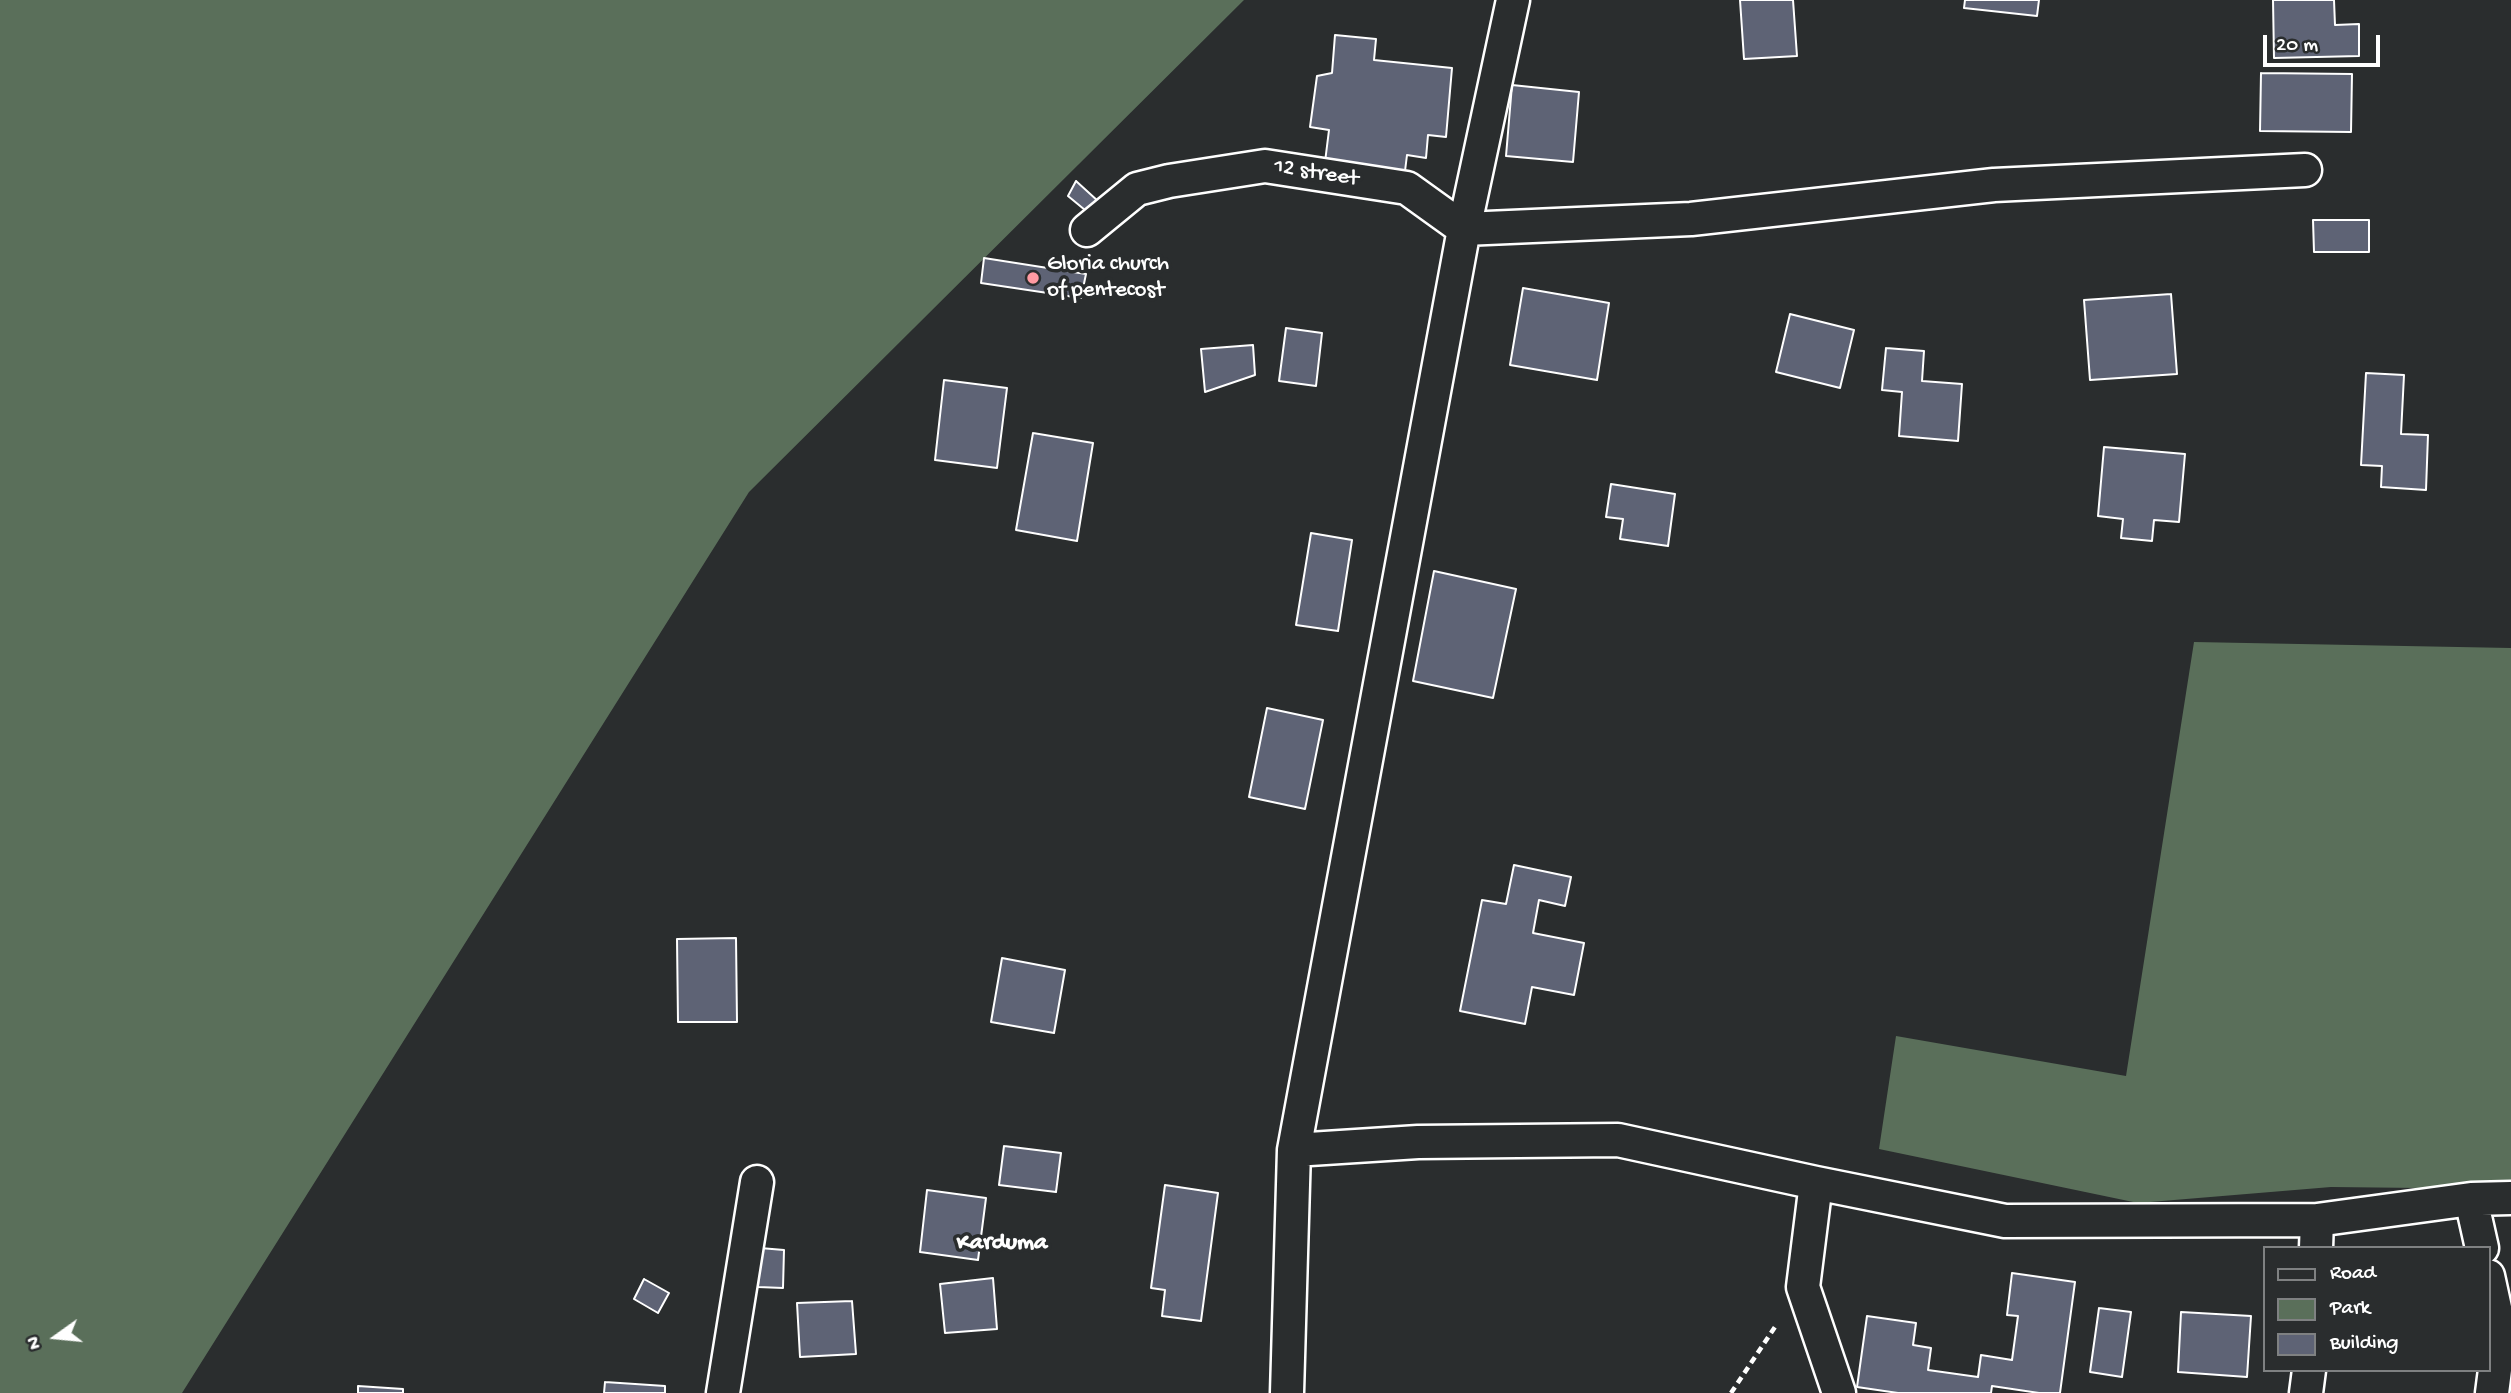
<!DOCTYPE html>
<html>
<head>
<meta charset="utf-8">
<style>
	body { margin:0 }
	#map { position:relative; width:2511px; height:1393px; overflow:hidden; background:#2a2d2e; font-family:"Gochi Hand",sans-serif }
	canvas { display:block }
	.legend { position:absolute; left:2263px; top:1246px; width:228px; height:126px; box-sizing:border-box; background:#2a2d2e; border:2px solid #7f8182; margin:0; padding:9px 12px; list-style:none; font-size:21px; color:#fff }
	.legend li { display:flex; align-items:center; gap:14px; height:35px }
	.legend b { width:35px; border:2px solid #7f8182 }
	.north { position:absolute; left:21px; top:1302px; width:70px; height:70px; -webkit-text-stroke:5px #2a2d2e; paint-order:stroke; rotate:255deg; font-size:19px; font-weight:700; line-height:28px; text-align:center; color:#fff }
	.north::after { content:''; display:block; margin:auto; width:24px; height:32px; background:#fff; clip-path:polygon(50% 0,100% 100%,50% 72%,0 100%) }
	.scale { position:absolute; left:2263px; top:35px; width:117px; height:32px; box-sizing:border-box; border:4px solid #fff; border-top:0; padding-left:9px; font-size:21px; line-height:24px; white-space:nowrap; color:#fff; -webkit-text-stroke:5px #2a2d2e; paint-order:stroke }
</style>
</head>
<body>
<div id="map">
<canvas width="2511" height="1393"></canvas>
<ul class="legend">
<li><b style="height:9px;background:#2a2d2e"></b>Road</li>
<li><b style="height:19px;background:#5a6f5a"></b>Park</li>
<li><b style="height:19px;background:#5e6375"></b>Building</li>
</ul>
<div class="north">N</div>
<div class="scale">20 m</div>
</div>
<script>
const context = document.querySelector('canvas').getContext('2d');
context.lineJoin = 'round';
function fill(path, color) {
  context.fillStyle = color;
  context.fill(path, 'evenodd');
}
function toPath(rows) {
  const path = new Path2D();
  for (const r of rows) {
    path.moveTo(r[0], r[1]);
    for (let i = 2; i < r.length; i += 2) path.lineTo(r[i], r[i + 1]);
  }
  return path;
}
function strokePath(path, color, width, dash) {
  context.strokeStyle = color;
  context.lineWidth = width;
  context.lineCap = dash ? 'butt' : 'round';
  context.setLineDash(dash || []);
  context.stroke(path);
}
function write(font, color, halo, rows, align = 'center') {
  context.font = font + ' "Gochi Hand",sans-serif';
  context.lineWidth = 7;
  context.setLineDash([]);
  context.textBaseline = 'middle';
  context.strokeStyle = halo;
  context.fillStyle = color;
  for (const [text, x, y, turn = 0] of rows) {
    context.save();
    context.translate(x, y);
    context.rotate((+turn || 0) * Math.PI / 180);
    context.textAlign = isNaN(turn) ? turn : align;
    if (halo) context.strokeText(text, 0, 0);
    context.fillText(text, 0, 0);
    context.restore();
  }
}
const green = toPath([
	[0,0,1244,0,749,492,182,1393,0,1393],
	[2194,642,2511,648,2511,1189,2331,1187,2138,1203,1879,1149,1896,1036,2126,1076]
]);
const building = toPath([
	[1740,0,1793,0,1797,56,1744,59,1740,0],
	[1965,0,2039,0,2037,16,1964,8,1965,0],
	[2273,0,2334,0,2335,25,2359,24,2359,56,2274,58,2273,0],
	[1335,35,1376,39,1374,60,1452,68,1446,137,1428,135,1426,158,1407,155,1405,171,1325,162,1329,130,1310,127,1317,76,1332,73,1335,35],
	[2261,73,2352,74,2351,132,2260,131,2261,73],
	[1512,85,1579,92,1573,162,1506,156,1512,85],
	[1076,181,1099,202,1091,215,1068,196,1076,181],
	[2313,220,2369,220,2369,252,2314,252,2313,220],
	[984,258,1086,274,1081,298,981,283,984,258],
	[1523,288,1609,303,1597,380,1510,365,1523,288],
	[2171,294,2177,374,2090,380,2084,300,2171,294],
	[1790,314,1854,330,1840,388,1776,372,1790,314],
	[1286,328,1322,333,1316,386,1279,381,1286,328],
	[1253,345,1255,375,1205,392,1201,349,1253,345],
	[1886,348,1924,351,1922,381,1962,384,1958,441,1899,436,1902,392,1882,390,1886,348],
	[2366,373,2404,375,2401,434,2428,435,2426,490,2381,487,2382,466,2361,465,2366,373],
	[944,380,1007,388,997,468,935,460,944,380],
	[1033,433,1093,443,1077,541,1016,530,1033,433],
	[2104,447,2185,454,2179,522,2154,520,2152,541,2121,538,2123,519,2098,516,2104,447],
	[1611,484,1675,494,1668,546,1620,539,1623,519,1606,517,1611,484],
	[1311,533,1352,540,1338,631,1296,625,1311,533],
	[1434,571,1516,589,1493,698,1413,681,1434,571],
	[1267,708,1323,720,1305,809,1249,797,1267,708],
	[1514,865,1571,877,1565,906,1539,900,1533,933,1584,943,1574,995,1532,987,1525,1024,1460,1011,1482,900,1506,904,1514,865],
	[736,938,737,1022,678,1022,677,939,736,938],
	[1002,958,1065,970,1054,1033,991,1022,1002,958],
	[1004,1146,1061,1153,1056,1192,999,1185,1004,1146],
	[1165,1185,1218,1193,1201,1321,1162,1316,1165,1290,1151,1288,1165,1185],
	[927,1190,986,1198,978,1260,920,1252,927,1190],
	[760,1248,784,1250,783,1288,758,1287,760,1248],
	[2012,1273,2075,1282,2060,1393,2039,1393,1992,1386,1991,1393,1898,1393,1857,1387,1867,1316,1916,1323,1913,1345,1931,1348,1928,1370,1978,1377,1981,1355,2012,1360,2018,1316,2007,1315,2012,1273],
	[993,1278,997,1329,945,1333,940,1284,993,1278],
	[644,1279,669,1293,658,1313,634,1299,644,1279],
	[852,1301,856,1354,800,1357,797,1303,852,1301],
	[2099,1308,2131,1312,2122,1377,2090,1372,2099,1308],
	[2181,1312,2251,1316,2247,1377,2178,1372,2181,1312],
	[605,1382,665,1386,665,1393,604,1393,605,1382],
	[358,1386,403,1389,403,1393,358,1393,358,1386]
]);
const path = toPath([
	[1731,1393,1777,1324]
]);
const street = toPath([
	[1087,230,1137,189,1169,181,1265,166,1407,188,1464,229,1691,219,1994,185,2305,170],
	[1294,1150,1418,1142,1618,1140,1816,1183,2005,1221,2317,1220,2471,1199,2511,1198],
	[1816,1183,1803,1287,1839,1393],
	[2471,1199,2482,1248],
	[2316,1248,2317,1220],
	[2488,1276,2500,1331,2492,1393],
	[723,1393,757,1182],
	[1287,1393,1294,1150,1464,229,1513,0],
	[2306,1393,2309,1370]
]);
const markers = [
	[1033,278,7,"#ff9aa2"]
];
const streetNames = [
	["12 street",1316,174,9]
];
const poiNames = [
	["Gloria church",1047,265],
	["of pentecost",1047,291]
];
const neighbourhoodNames = [
	["Karduma",1002,1244]
];
fill(green, '#5a6f5a');
fill(building, '#5e6375');
strokePath(building, '#fff', 2);
strokePath(street, '#fff', 37);
strokePath(path, '#fff', 4.5, [7, 5]);
strokePath(street, '#2a2d2e', 32);
for (const [x, y, r, color] of markers) {
  const dot = new Path2D();
  dot.arc(x, y, r, 0, 2 * Math.PI);
  context.fillStyle = color;
  context.fill(dot);
  strokePath(dot, '#2a2d2e', 2.5);
}
write('23px', '#fff', '#2a2d2e', streetNames);
write('23px', '#fff', '#2a2d2e', poiNames, 'left');
write('bold 24px', '#fff', '#2a2d2e', neighbourhoodNames);
</script>
</body>
</html>
